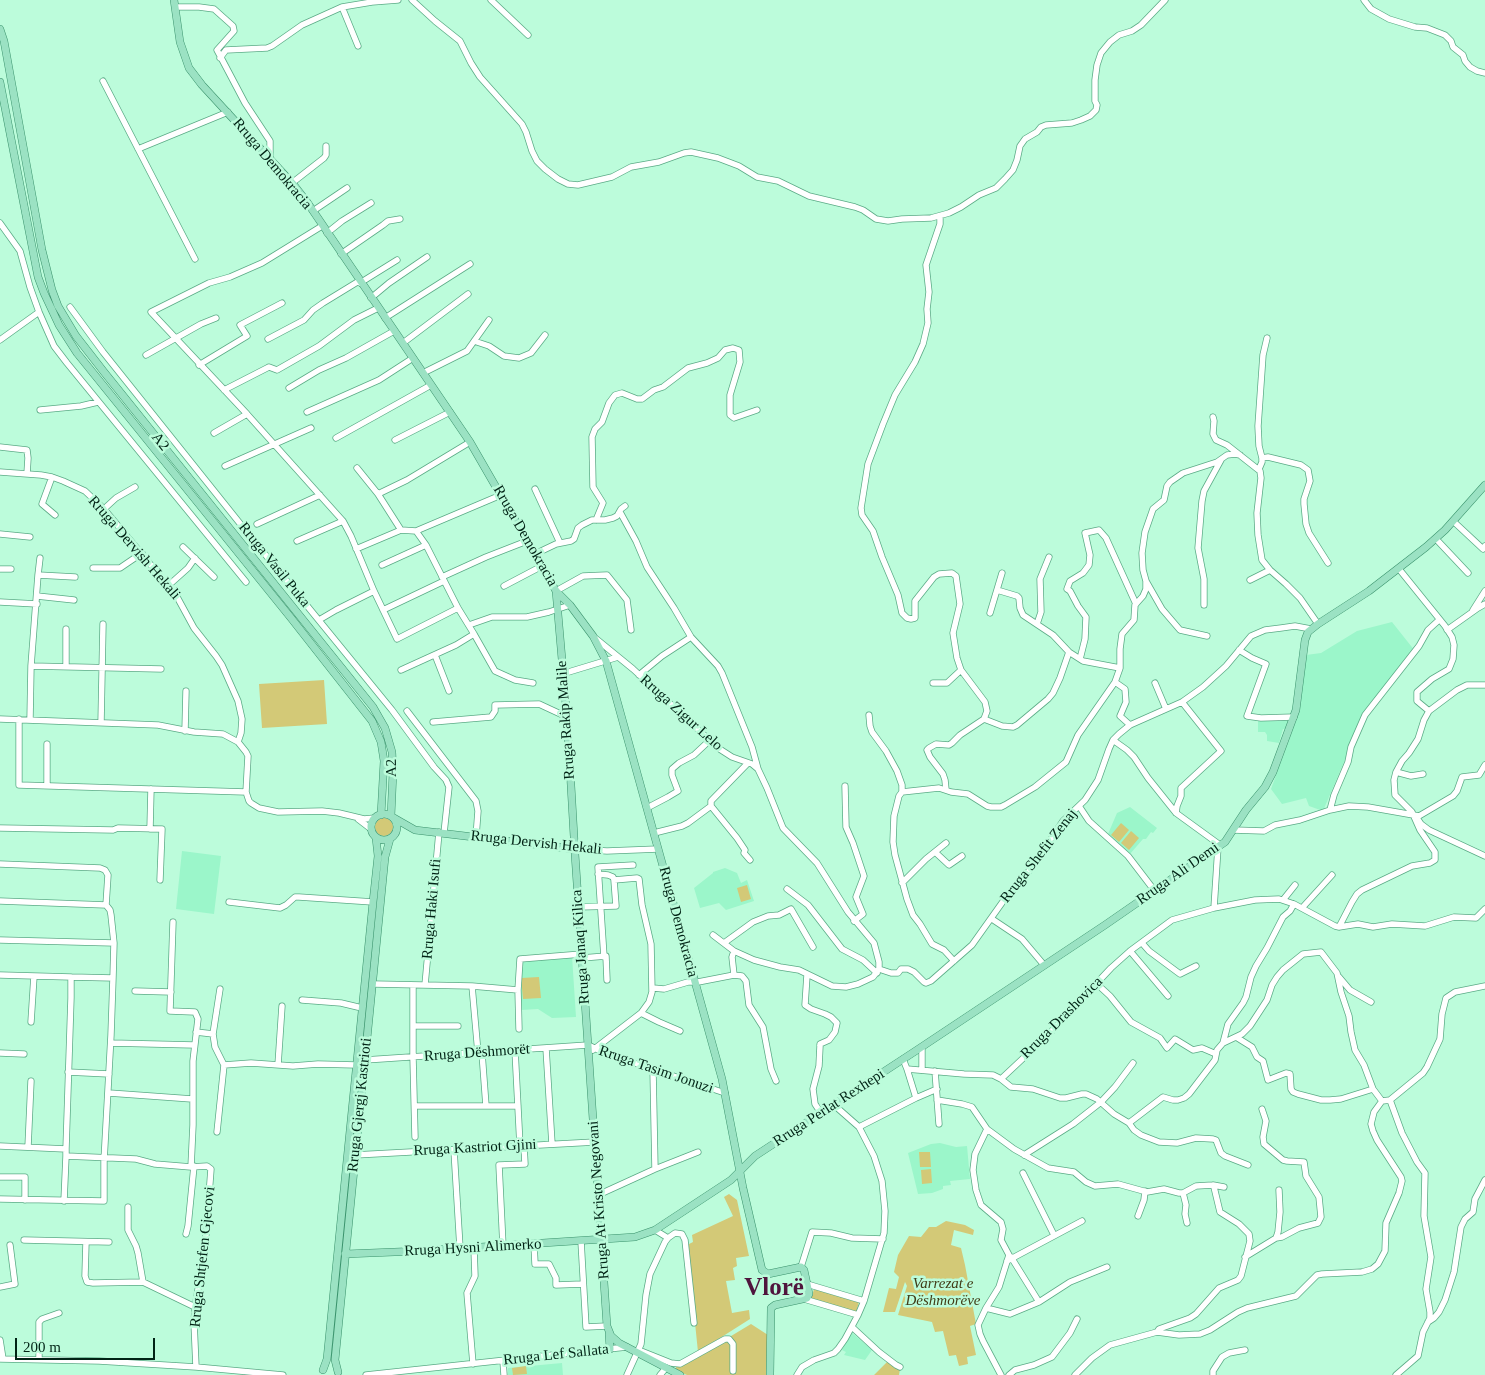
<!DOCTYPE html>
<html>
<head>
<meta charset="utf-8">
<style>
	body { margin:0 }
	#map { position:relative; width:1485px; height:1375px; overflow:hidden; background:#bcfcdb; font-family:"Times New Roman",serif }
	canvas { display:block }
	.scale { position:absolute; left:15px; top:1338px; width:140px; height:22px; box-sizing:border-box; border:2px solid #012315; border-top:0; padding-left:6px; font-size:15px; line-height:18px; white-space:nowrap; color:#012315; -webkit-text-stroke:4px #bcfcdb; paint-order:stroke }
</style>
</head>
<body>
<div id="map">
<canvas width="1485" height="1375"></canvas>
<div class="scale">200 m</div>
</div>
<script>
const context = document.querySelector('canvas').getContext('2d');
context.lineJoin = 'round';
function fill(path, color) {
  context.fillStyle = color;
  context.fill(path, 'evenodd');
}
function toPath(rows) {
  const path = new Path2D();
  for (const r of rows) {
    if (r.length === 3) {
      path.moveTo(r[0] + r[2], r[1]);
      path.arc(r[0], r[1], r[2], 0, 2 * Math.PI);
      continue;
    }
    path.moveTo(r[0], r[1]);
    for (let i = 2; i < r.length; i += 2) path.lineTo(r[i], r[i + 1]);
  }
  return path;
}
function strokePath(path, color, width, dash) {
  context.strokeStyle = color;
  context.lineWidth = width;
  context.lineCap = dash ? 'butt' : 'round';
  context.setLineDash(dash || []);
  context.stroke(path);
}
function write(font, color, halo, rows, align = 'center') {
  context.font = font + ' "Times New Roman",serif';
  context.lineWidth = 5;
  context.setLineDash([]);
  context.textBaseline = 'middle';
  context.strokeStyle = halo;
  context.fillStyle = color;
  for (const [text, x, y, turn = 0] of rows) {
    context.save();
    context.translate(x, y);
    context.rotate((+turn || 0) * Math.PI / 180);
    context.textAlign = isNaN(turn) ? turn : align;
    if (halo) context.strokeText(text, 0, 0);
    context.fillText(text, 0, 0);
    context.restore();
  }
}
const built = toPath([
	[1392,622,1415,651,1364,715,1323,811,1309,806,1306,798,1282,804,1271,789,1298,716,1306,655,1321,653,1357,631],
	[1284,720,1288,721,1288,723,1286,729,1283,729,1279,743,1267,741,1267,735,1265,732,1258,732,1258,721],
	[1130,807,1157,828,1153,833,1151,832,1146,839,1143,839,1130,854,1108,834,1117,813],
	[182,851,221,856,214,914,176,909],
	[725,868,737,873,741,883,747,880,754,901,726,910,719,903,700,908,694,888,713,873,713,872],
	[572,956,576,1017,552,1018,538,1009,521,1010,520,990,522,961],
	[940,1143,956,1147,967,1146,970,1179,950,1181,951,1185,943,1186,943,1189,932,1193,918,1194,908,1153,931,1144],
	[851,1332,872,1350,865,1360,844,1355,846,1352,842,1350],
	[562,1363,563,1375,508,1375,508,1368]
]);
const green = toPath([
	[324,680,327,724,262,728,259,684],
	[384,827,9],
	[1121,823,1129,830,1119,842,1111,835],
	[1131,831,1139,838,1129,850,1121,843],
	[747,885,751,899,741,902,737,888],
	[539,977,541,998,523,999,521,978],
	[919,1152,930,1152,931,1167,920,1167],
	[931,1169,932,1183,922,1184,921,1170],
	[729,1194,737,1200,749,1256,736,1258,737,1266,733,1268,735,1280,726,1281,732,1313,749,1310,750,1319,698,1352,687,1245,693,1242,692,1235,733,1216,724,1197],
	[946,1221,965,1225,974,1230,973,1235,954,1230,951,1245,961,1248,965,1265,976,1324,970,1326,976,1355,967,1357,968,1364,959,1366,956,1355,949,1356,943,1331,935,1332,932,1322,898,1315,907,1286,905,1282,895,1312,883,1312,889,1288,896,1289,899,1277,894,1272,898,1255,909,1236,921,1237,929,1227,936,1227],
	[814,1289,859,1302,856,1313,811,1300],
	[751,1324,768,1335,767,1375,687,1375,675,1370,677,1365,693,1359],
	[887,1362,900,1369,899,1375,874,1375],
	[526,1366,527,1374,513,1375,512,1368]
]);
const minor = toPath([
	[412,0,435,21,460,41,471,63,480,77,522,124,526,132,532,151,537,161,545,169,558,179,568,184,578,185,612,177,631,167,659,162,684,153,691,152,718,158,739,166,757,177,778,181,809,196,855,207,863,210,876,219,888,221,902,219,931,218,949,213,961,207,979,195,996,188,1005,179,1013,170,1017,160,1020,146,1025,139,1037,132,1041,127,1046,125,1072,123,1081,120,1090,116,1096,110,1097,105,1095,101,1095,80,1097,65,1101,53,1110,42,1119,35,1132,31,1141,25,1165,0],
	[491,0,528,35],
	[1364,0,1371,9,1389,19,1415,27,1427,28,1445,35,1451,41,1453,47,1463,55,1465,61,1470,67,1477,71,1485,73],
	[175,7,199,7,214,9,233,26,234,31,217,50,245,103,270,141,270,159],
	[342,7,358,46],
	[220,58,226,50,267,48,272,46,302,25,342,7,372,2,398,0],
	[103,81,195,259],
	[138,149,228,112],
	[292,183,324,158,326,155,326,146],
	[313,211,347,188],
	[940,216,940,224,926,265,929,292,927,309,928,323,923,344,915,362,895,395,883,424,868,464,861,508,862,515,873,531,882,557,898,595,902,613,907,618,911,619,915,618,915,601,934,577,939,574,952,573,956,576,960,604,953,633,957,658,961,670,985,702,987,711,984,719,960,735,952,743,949,745,936,744,929,748,927,750,930,757,943,774,945,780,946,790],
	[0,223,20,251,30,287,39,312],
	[322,226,262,263,230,277,209,283,151,312,247,414,343,521,351,536,374,591,397,639,458,608],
	[327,233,342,221,371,203],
	[341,254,383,225,388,221,400,219],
	[360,283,397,260],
	[371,298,389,283,427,257],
	[70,307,103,352,242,526,392,710,434,767,446,780,449,787,444,833],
	[385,318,470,264],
	[268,339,304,320,313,310,323,303,359,281],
	[0,340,39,312,54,346,67,363,246,582],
	[474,341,489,346,504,356,519,358,531,353,545,335],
	[403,343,468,294],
	[146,355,201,324,216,318],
	[199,365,247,336,240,325,282,303],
	[423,373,467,351,489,320],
	[289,388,319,370,346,358,394,331],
	[224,390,267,368,269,367,277,370,319,346,354,320,378,308],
	[40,410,81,406,98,402],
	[307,412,379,380,413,358],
	[1213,417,1214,421,1213,434,1216,440,1227,445,1260,471,1261,478,1257,513,1258,535,1262,560,1270,570,1286,584,1300,598,1318,624],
	[214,433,247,414],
	[336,438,431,385],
	[395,440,450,412],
	[0,447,27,450,28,458,27,474],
	[1262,458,1259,446,1258,426,1263,355,1267,338],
	[225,466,311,428],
	[357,468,378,494,401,530],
	[1259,469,1262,462,1262,458,1268,457,1301,465,1308,470,1310,481,1304,499,1304,504,1306,524,1309,533,1328,563],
	[0,472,41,475,52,477,63,481,85,491,104,509,176,595,194,628,216,656,222,665,238,701,242,719,241,733,238,742,246,752,248,756,246,792,249,801,251,803,259,808,278,812,322,811,339,813,364,819,375,818],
	[52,477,42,504,55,515],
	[535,489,560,543],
	[378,494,407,480,470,442],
	[104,509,116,498,135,487],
	[620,512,636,541,647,567,674,608,691,637,718,666,722,673,752,747,758,769,767,788,783,828,817,863,848,912,874,943,879,962,879,969,873,977,858,984,846,987,832,986,799,970,780,967,754,960,734,951,713,935],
	[596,520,603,503,593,487,592,437,595,429,602,422,609,403,615,395,622,393,637,399,642,399,654,390,663,387,688,368,707,363,718,358,725,350,733,348,739,350,740,362,730,395,730,415,734,418,757,410],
	[1453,521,1483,549,1485,546],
	[257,524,320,495],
	[416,531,501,495],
	[0,534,30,537],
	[1436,539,1468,573],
	[297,541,343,521],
	[183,547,214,577],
	[356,549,401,530,416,531,426,545,458,608,474,634,456,645,401,670],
	[535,554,556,544,571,541,574,539,578,528,582,525,592,520,605,520,613,518,617,516,621,509,625,506],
	[40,558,38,575,75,577],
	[382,565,426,545],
	[93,568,120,568,142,553],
	[0,569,11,569],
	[1399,569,1445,626,1452,637,1454,645,1453,659,1449,669,1432,679,1417,692,1417,701,1429,711],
	[442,577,486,557,527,541],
	[1250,580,1270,570],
	[1146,581,1162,609,1180,630,1207,636],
	[169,585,188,568,195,558],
	[504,586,542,566],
	[997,590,1017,596,1019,598,1020,608,1023,615,1053,635,1069,652,1083,661,1120,668],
	[556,591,583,576,607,575,627,600,631,630],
	[37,596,74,600],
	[0,602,37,604],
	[1204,605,1204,579,1198,548,1202,501,1204,491,1221,460],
	[383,610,444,581],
	[1473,610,1485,591],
	[990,613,1002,573],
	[319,620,336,610,374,591],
	[1037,624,1041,612,1040,579,1049,557],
	[469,625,492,617,527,617,549,612,570,605],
	[1447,630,1478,608,1485,604],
	[474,634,495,671,515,680,533,683],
	[595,638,633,669,718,748,732,757,752,764,758,769],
	[1239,650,1252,658,1266,664,1247,716,1261,718,1294,717],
	[435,655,449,691],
	[1080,659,1085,639,1086,617,1078,606,1070,591,1067,589,1070,581,1083,573,1089,565,1090,555,1085,533,1099,530,1106,538,1136,604],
	[31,666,161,669],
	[66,667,66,629],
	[562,674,618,657],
	[639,675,662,656,691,637],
	[933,683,947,683,961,670],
	[1155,683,1166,709],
	[407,711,476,801,478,811,476,837],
	[869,715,870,726,872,732,886,751,897,771,902,785,902,792],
	[0,719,158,725,194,732,223,734,238,742],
	[19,719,19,785,246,792],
	[984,719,1002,726,1013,727,1017,725,1048,699,1053,693,1060,678,1069,652],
	[30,720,31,666,38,575],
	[433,722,491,717,495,711,495,705,539,704,567,717],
	[101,723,103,624],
	[1130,725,1120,716,1126,702,1125,689,1115,682,1120,668,1120,649,1122,634,1134,620,1135,605,1143,596,1146,589,1146,581,1143,570,1142,553,1145,532,1153,509,1164,500,1167,486,1170,482,1183,473,1217,462,1227,455,1235,454,1240,455],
	[185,731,186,691],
	[1113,740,1127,750,1134,757,1148,778,1176,813,1220,845],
	[47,744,47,786],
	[1396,772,1411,776,1423,774],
	[845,786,846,827,853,843,864,876,856,897,863,914,854,921],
	[711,806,737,838,745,850,744,853,750,860],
	[1079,806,1089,821,1128,856,1154,890],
	[647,808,668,797,678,791,672,775,672,769,679,763,694,755,710,740],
	[1330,810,1334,795,1348,762,1351,747,1365,715,1419,646,1428,630,1439,620],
	[1176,813,1177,806,1181,796,1181,788,1221,751,1182,702],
	[1417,818,1421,824,1429,830,1485,856],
	[358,819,371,829],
	[0,828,113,830,118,828,162,829,160,880],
	[150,829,151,789],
	[1233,830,1264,831,1275,825,1300,820,1330,810,1349,806,1368,807,1419,816,1453,796,1457,791,1462,777,1479,775,1485,765],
	[654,833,682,826,688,823,711,806,711,801,748,763],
	[574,849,607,851,658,849],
	[935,852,949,865,962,856],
	[0,864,100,868,105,870,108,875,106,905,0,901],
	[902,883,926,859,946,843],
	[787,889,808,905,842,949,863,960,877,973],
	[1283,900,1295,885],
	[229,902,280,908,286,905,295,897,299,897,373,902],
	[106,905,110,910,111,915,114,943],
	[578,907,616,906,614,880,613,877,608,875,598,874],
	[1214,908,1218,847],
	[1302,908,1332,875],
	[992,919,1022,939,1044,965],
	[1339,927,1352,902,1357,894,1362,890,1412,866,1430,863,1435,860,1435,852,1420,830,1412,812,1395,795,1394,780,1396,772,1402,761,1409,753,1418,739,1424,720,1429,711,1457,690,1467,685,1485,685],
	[0,940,114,943,113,978,71,977],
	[724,943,753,922,768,916,779,915,791,909,813,947],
	[1142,943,1149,951,1180,974,1196,966],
	[734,951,732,957,734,975,742,976,746,981,749,1005,763,1027,771,1069,776,1081],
	[1130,951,1168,996],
	[604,957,598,867,633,865],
	[582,958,606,956,607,980],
	[954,961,944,950,932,944,920,924,913,915,907,899,895,855,893,842,894,816,899,796,902,792,939,788,951,792,968,794,987,806,991,807,1001,807,1005,805,1035,787,1066,762,1078,735,1115,682],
	[879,969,891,973,898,973,901,969,908,969,914,972,924,982,926,983,931,981,972,945,1004,900,1034,865,1063,821,1085,800,1098,780,1109,749,1113,740,1119,734,1130,725,1182,702,1203,687,1226,666,1251,636,1265,630,1281,628,1295,626,1311,629],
	[0,975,71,977,71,998,66,1149,0,1146],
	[807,975,805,1005,811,1009,825,1014,831,1017,837,1023,835,1032,829,1040,820,1044,820,1046,819,1066,813,1089,815,1104,821,1113],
	[1339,977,1350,990,1371,1002],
	[373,984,472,986,518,990],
	[1097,984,1110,996,1131,1022,1160,1038,1167,1048,1175,1039,1193,1050,1202,1048,1216,1054],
	[413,985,413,1057,415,1137],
	[425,985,439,832],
	[472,986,478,1053],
	[653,988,664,989,688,982,698,982,734,975],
	[220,989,213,1034,215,1047,224,1065,251,1063,293,1066,318,1064,356,1065],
	[135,991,171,992],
	[302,1000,341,1003,362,1008],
	[641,1013,659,1022,680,1031],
	[31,1022,34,976],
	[413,1026,458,1026],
	[519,1029,518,990,520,959,582,954],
	[196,1032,213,1034],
	[1236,1037,1252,1047,1257,1057,1263,1061,1268,1080,1286,1073,1290,1074,1291,1089,1293,1092,1298,1094,1321,1100,1330,1100,1341,1099,1373,1089],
	[111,1043,194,1045],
	[1223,1043,1242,1034,1250,1026,1267,1000,1272,985,1277,977,1283,970,1303,954,1321,952,1337,973,1341,992,1349,1016,1351,1032,1355,1050,1364,1065,1373,1089,1382,1101],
	[922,1047,922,1070],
	[546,1048,552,1144],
	[515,1050,520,1146],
	[593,1050,641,1013,649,1002,652,992,651,944,642,905,639,879,637,878,614,880],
	[0,1053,24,1054],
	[482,1053,486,1106],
	[903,1059,907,1069,964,1074,993,1075,1001,1079,1048,1035,1111,968,1130,951,1172,920,1214,908,1255,900,1279,899,1294,904,1335,926,1339,927,1358,924,1373,927,1392,924,1425,926,1454,917,1476,918,1485,909],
	[365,1060,588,1045,607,1054,725,1093],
	[278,1065,282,1006],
	[907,1069,916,1098],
	[653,1070,655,1169],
	[935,1071,939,1124],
	[68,1072,109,1074],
	[1001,1079,1011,1087,1033,1089,1060,1098,1066,1098,1082,1094,1086,1094,1097,1099,1114,1114,1129,1123,1163,1097,1173,1100,1178,1100,1184,1098,1189,1094,1215,1060,1217,1050,1223,1043,1228,1024,1243,1003,1246,997,1251,977,1256,966,1267,948,1283,917,1290,911,1294,904],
	[109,1093,192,1099],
	[937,1100,962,1104,972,1107,987,1129,1014,1149,1048,1168,1074,1172,1086,1182,1095,1186,1118,1184,1147,1192,1164,1189,1179,1193,1183,1193,1196,1186,1213,1185,1214,1187,1220,1212,1239,1224,1249,1234,1250,1241,1241,1276,1238,1280,1219,1288,1196,1314,1190,1318,1159,1329,1157,1332,1110,1345,1092,1358,1075,1375],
	[1390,1100,1402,1133,1417,1162,1425,1173,1424,1216,1431,1257,1426,1289,1430,1312,1430,1318,1423,1332,1418,1356,1396,1375],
	[415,1106,518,1106],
	[1129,1123,1134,1130,1141,1135,1159,1142,1177,1143,1196,1138,1213,1139,1216,1140,1221,1153,1225,1156,1248,1165],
	[859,1127,916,1098,937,1089],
	[987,1129,975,1154,973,1170,976,1190,981,1205,1001,1222,1003,1229,1001,1240,1009,1255,999,1287,986,1308,978,1325,980,1334,983,1341,1001,1375],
	[217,1132,224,1065],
	[28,1147,31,1081],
	[66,1149,66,1156,136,1159,155,1164,191,1167,193,1125,193,1061,198,1019,195,1012,170,1011,173,922],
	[454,1150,460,1248],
	[355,1155,595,1142],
	[1024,1155,1073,1124,1101,1102,1115,1087,1133,1063],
	[191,1167,207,1166,211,1169,205,1248,195,1307,194,1322,196,1367],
	[1023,1173,1054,1235],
	[0,1177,25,1177,25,1200],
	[1213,1185,1224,1187],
	[1183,1193,1186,1205,1185,1214,1187,1223],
	[598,1195,655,1169,698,1152],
	[0,1199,104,1201,104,1161,111,1035,113,978],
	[64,1201,66,1156],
	[128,1207,128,1230,136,1246,138,1253,143,1282],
	[1138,1216,1144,1200,1145,1191],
	[655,1230,668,1238],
	[186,1234,188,1226,194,1166],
	[1276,1238,1278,1232,1280,1212,1279,1190],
	[24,1240,109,1242],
	[581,1241,586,1327,607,1326],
	[86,1242,85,1276,87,1282,93,1283,143,1282,195,1307],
	[534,1244,535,1264,549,1264,556,1278,556,1285,583,1284],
	[503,1246,499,1165,525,1164,524,1146],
	[1011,1257,1039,1302],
	[1245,1257,1276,1238,1282,1237,1299,1228,1318,1223,1321,1217,1319,1197,1306,1176,1304,1162,1287,1161,1283,1160,1264,1144,1263,1137,1266,1121,1262,1109],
	[1007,1261,1082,1221],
	[801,1267,812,1232,831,1233,852,1238,883,1239],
	[807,1284,864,1301],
	[0,1287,15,1284,10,1245],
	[804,1299,858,1315],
	[986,1308,1010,1314,1039,1302,1070,1282,1107,1267],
	[1428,1322,1434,1318,1439,1312,1445,1300,1454,1272,1461,1227,1465,1219,1473,1212,1475,1199,1485,1180],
	[852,1327,879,1352,896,1365,900,1367],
	[1157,1332,1179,1335,1200,1334,1210,1330,1238,1312,1247,1308,1296,1296,1317,1275,1322,1274,1362,1272,1372,1269,1378,1264,1385,1251,1386,1223,1399,1193,1402,1181,1401,1177,1377,1140,1373,1131,1371,1124,1374,1112,1382,1101,1390,1100,1423,1073,1427,1067,1440,1039,1442,1014,1446,998,1455,992,1485,986],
	[0,1340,3,1359],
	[641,1351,671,1363,680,1364,725,1339,729,1339,733,1344,733,1371],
	[0,1359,99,1361,196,1367,283,1375],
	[39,1360,39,1322,42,1319,59,1313],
	[503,1361,504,1375],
	[473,1364,467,1293,475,1276,474,1248],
	[366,1375,627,1347],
	[627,1375,641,1344,646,1295,650,1274,665,1242,668,1238,675,1233,682,1234,685,1240,694,1323],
	[660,1375,666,1368],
	[797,1375,802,1367,814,1360,834,1353,838,1349,845,1339,858,1315,864,1301,884,1233,885,1211,882,1181,874,1156,859,1127,834,1105],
	[1009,1375,1015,1370,1034,1365,1052,1357,1070,1333,1077,1319],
	[1213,1375,1213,1371,1222,1357,1229,1353,1245,1350]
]);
const major = toPath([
	[174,0,180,42,189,68,202,85,293,184,307,202,470,442,556,591,570,605,593,636,606,661,722,1079,743,1188,762,1270,768,1274,801,1267,804,1270,807,1284,809,1294,807,1298,775,1305,771,1308,770,1375],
	[0,29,4,41,42,250,52,290,58,306,76,336,104,372,373,707,385,728,392,752,393,772,391,816],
	[0,82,38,277,44,293,59,325,77,353,291,618,372,721,381,742,384,761,381,815],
	[556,591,567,717,575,854,607,1326,611,1336,619,1343,680,1375],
	[384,827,13],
	[394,818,415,830,574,849],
	[345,1254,419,1251,635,1237,655,1230,731,1180,755,1156,917,1050,1105,925,1225,842,1246,810,1265,787,1273,772,1296,710,1305,640,1308,632,1318,624,1369,591,1426,547,1445,530,1485,485],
	[609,1334,610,1349],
	[323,1370,327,1359,373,902,378,856,376,838],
	[338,1372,335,1360,350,1210,385,857,390,839]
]);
const streetNames = [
	["Rruga Demokracia",272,164,50],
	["A2",160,442,51],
	["Rruga Demokracia",525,536,60],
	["Rruga Dervish Hekali",134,548,49],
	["Rruga Vasil Puka",274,565,51],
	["Rruga Zigur Lelo",681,713,42],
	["Rruga Rakip Malile",566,720,-94],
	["A2",392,768,-91],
	["Rruga Dervish Hekali",536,843,6],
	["Rruga Shefit Zenaj",1039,856,-52],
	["Rruga Ali Demi",1178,874,-35],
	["Rruga Haki Isufi",432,909,-85],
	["Rruga Demokracia",678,922,75],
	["Rruga Janaq Kilica",581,947,-94],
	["Rruga Drashovica",1062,1018,-45],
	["Rruga Dëshmorët",477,1053,-4],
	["Rruga Tasim Jonuzi",656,1070,19],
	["Rruga Gjergj Kastrioti",360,1105,-84],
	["Rruga Perlat Rexhepi",829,1108,-33],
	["Rruga Kastriot Gjini",475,1148,-3],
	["Rruga At Kristo Negovani",599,1200,-94],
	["Rruga Hysni Alimerko",473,1248,-3],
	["Rruga Shtjefen Gjecovi",203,1257,-84],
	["Rruga Lef Sallata",556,1355,-6]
];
const parkNames = [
	["Varrezat e",943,1284],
	["Dëshmorëve",943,1301]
];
const townNames = [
	["Vlorë",774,1289]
];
fill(built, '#9bf6ca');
fill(green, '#d3c977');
strokePath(minor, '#5bab86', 7);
strokePath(major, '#3a926c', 8);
strokePath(minor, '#fff', 5.5);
strokePath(major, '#9be2c3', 7);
write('15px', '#012315', '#bcfcdb', streetNames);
write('italic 15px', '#413c17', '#bcfcdb', parkNames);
write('bold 25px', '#4f153d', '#bcfcdb', townNames);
</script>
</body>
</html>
